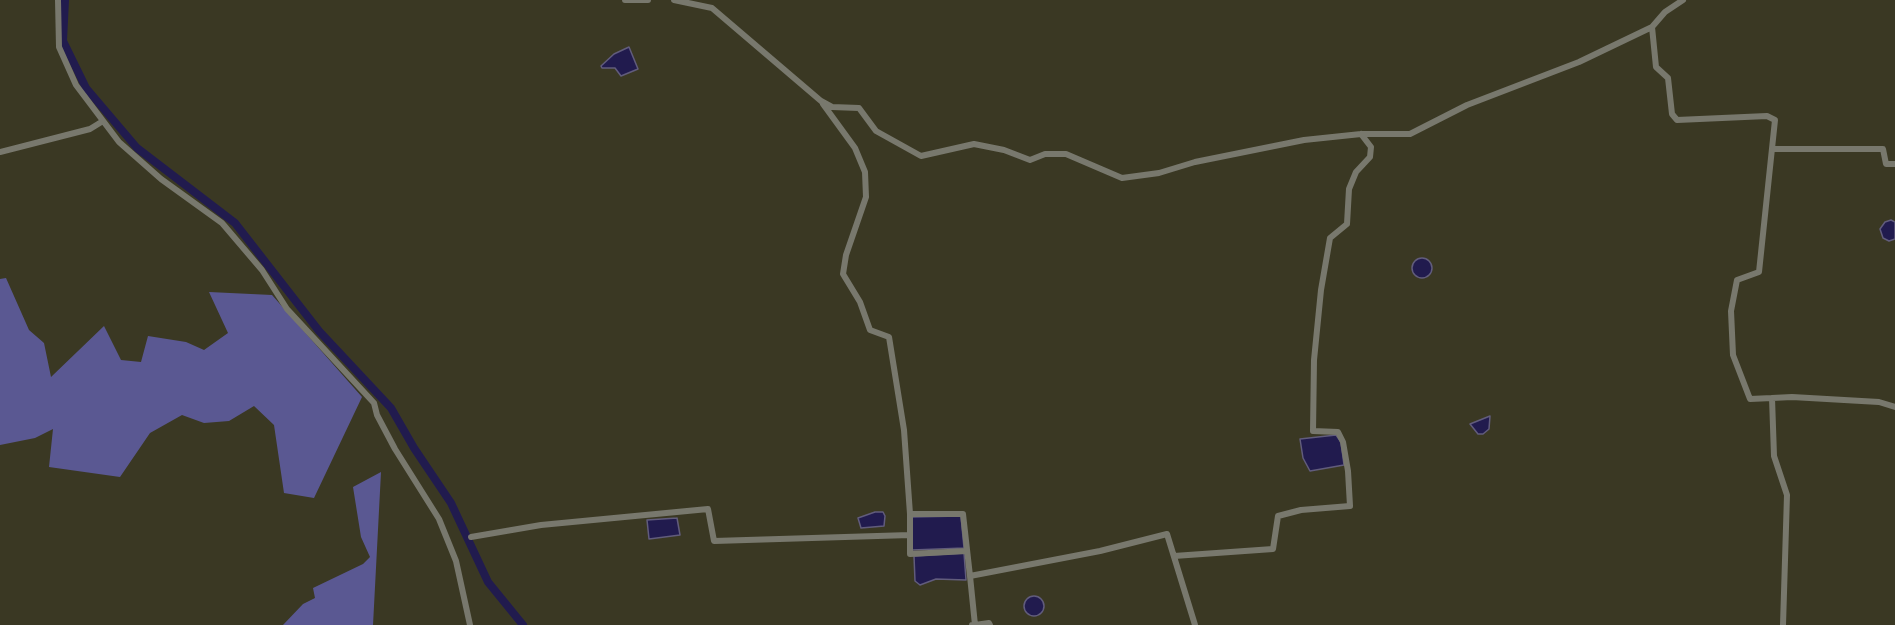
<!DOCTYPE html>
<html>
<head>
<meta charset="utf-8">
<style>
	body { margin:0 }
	canvas { display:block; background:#3a3823 }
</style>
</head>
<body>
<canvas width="1895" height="625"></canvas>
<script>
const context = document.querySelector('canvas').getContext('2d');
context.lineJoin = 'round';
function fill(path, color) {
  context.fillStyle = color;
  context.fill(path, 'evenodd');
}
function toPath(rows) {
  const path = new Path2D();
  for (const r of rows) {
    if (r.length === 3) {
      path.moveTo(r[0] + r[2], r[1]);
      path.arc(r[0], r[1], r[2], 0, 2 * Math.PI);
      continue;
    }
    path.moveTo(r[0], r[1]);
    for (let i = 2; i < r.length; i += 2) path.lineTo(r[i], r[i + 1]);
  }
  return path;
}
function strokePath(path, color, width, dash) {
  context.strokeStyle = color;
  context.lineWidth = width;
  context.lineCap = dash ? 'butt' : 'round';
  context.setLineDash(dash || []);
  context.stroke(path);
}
const forest = toPath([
	[6,278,29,330,44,343,51,377,104,326,121,360,141,362,148,336,186,342,204,350,228,333,209,292,272,295,362,397,314,498,284,493,274,425,254,406,229,421,204,423,182,415,150,433,120,477,49,467,53,429,35,438,0,445,0,279],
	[381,472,373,625,283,625,303,604,315,598,313,588,363,564,370,557,361,537,353,487]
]);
const water = toPath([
	[629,47,638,69,621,76,615,68,602,68,601,66,614,54,629,47],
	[1891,220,1895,222,1895,239,1889,241,1883,238,1880,229,1885,222,1891,220],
	[1422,268,10],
	[1490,416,1489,429,1483,434,1478,434,1470,424,1490,416],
	[1336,435,1341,442,1344,465,1310,471,1303,458,1300,439,1336,435],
	[875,512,883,512,885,516,884,526,861,528,858,518,875,512],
	[961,516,964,548,912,550,911,517,961,516],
	[677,518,680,535,649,539,647,520,677,518],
	[964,553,966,580,936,579,920,585,915,581,914,556,964,553],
	[1034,606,10]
]);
const canal = toPath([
	[65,0,63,41,86,88,137,148,235,223,319,331,391,408,414,448,451,503,488,582,523,625]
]);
const street = toPath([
	[58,0,59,47,76,85,119,142,161,179,222,223,262,270,287,309,374,403,377,415,395,449,439,519,456,561,470,625],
	[625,0,648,0],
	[674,0,712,8,821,101,832,107,859,108,876,131,921,156,974,144,1004,150,1030,160,1045,154,1066,154,1122,178,1159,173,1195,162,1304,140,1361,134,1410,134,1467,105,1579,62,1652,27,1665,12,1683,0],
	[1652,27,1656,67,1668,78,1672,114,1677,120,1767,116,1775,120,1759,272,1737,280,1731,311,1733,355,1750,399,1772,398,1774,456,1787,495,1783,625],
	[823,104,855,148,865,172,866,197,846,255,843,274,860,302,870,330,889,337,904,430,910,514,963,514,970,576,1100,551,1167,534,1195,625],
	[1772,149,1883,149,1886,164,1895,164],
	[0,152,90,129,103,121],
	[1772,398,1792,397,1879,402,1895,407],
	[910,514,910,535],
	[471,537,541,525,708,509,714,541,910,535,910,554,967,551],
	[1174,556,1273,549,1278,516,1301,510,1350,506,1348,471,1343,442,1338,432,1313,431,1314,360,1321,290,1330,238,1347,224,1349,189,1356,172,1370,157,1371,147,1361,134],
	[970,576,975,625,972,625],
	[975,625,989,623,990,625]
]);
fill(forest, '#5a5892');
fill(water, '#211b4e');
strokePath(water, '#615c7c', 1.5);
strokePath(canal, '#211b4e', 8);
strokePath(street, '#78786d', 6);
</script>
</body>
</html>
